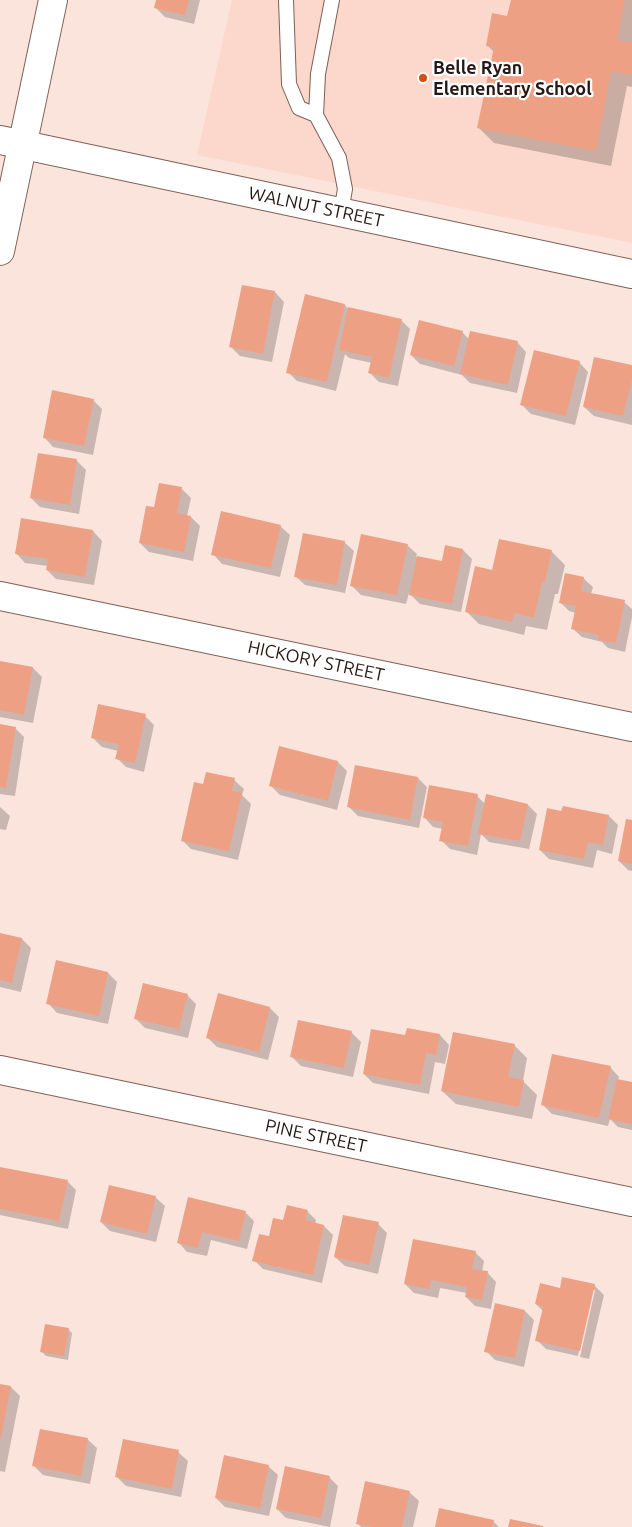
<!DOCTYPE html>
<html>
<head>
<meta charset="utf-8">
<style>
	body { margin:0 }
	canvas { display:block; background:#fbe4dc }
</style>
</head>
<body>
<canvas width="632" height="1527"></canvas>
<script>
const context = document.querySelector('canvas').getContext('2d');
context.lineJoin = 'round';
function fill(path, color) {
  context.fillStyle = color;
  context.fill(path, 'evenodd');
}
function toPath(rows) {
  const path = new Path2D();
  for (const r of rows) {
    path.moveTo(r[0], r[1]);
    for (let i = 2; i < r.length; i += 2) path.lineTo(r[i], r[i + 1]);
  }
  return path;
}
function strokePath(path, color, width, dash) {
  context.strokeStyle = color;
  context.lineWidth = width;
  context.lineCap = dash ? 'butt' : 'round';
  context.setLineDash(dash || []);
  context.stroke(path);
}
function write(font, color, halo, rows, align = 'center') {
  context.font = font + ' Ubuntu,sans-serif';
  context.lineWidth = 4.5;
  context.setLineDash([]);
  context.textBaseline = 'middle';
  context.strokeStyle = halo;
  context.fillStyle = color;
  for (const [text, x, y, turn = 0] of rows) {
    context.save();
    context.translate(x, y);
    context.rotate((+turn || 0) * Math.PI / 180);
    context.textAlign = isNaN(turn) ? turn : align;
    if (halo) context.strokeText(text, 0, 0);
    context.fillText(text, 0, 0);
    context.restore();
  }
}
const built = toPath([
	[232,0,632,0,632,243,197,155]
]);
const shadow = toPath([
	[158,0,200,0,194,24,165,17,156,8],
	[512,0,632,0,632,87,627,86,611,166,494,143,478,127,494,52,487,45,508,17],
	[243,286,275,292,284,302,272,362,240,356,231,347],
	[345,305,348,309,401,320,410,329,398,386,379,382,370,373,372,363,349,358,345,354,336,391,297,381,288,372],
	[462,332,469,339,517,342,526,352,517,393,470,383,462,375,420,364,411,355],
	[579,362,588,372,575,425,531,414,522,405],
	[632,367,632,425,594,416,584,407],
	[93,400,102,409,93,455,53,447,44,437],
	[39,454,77,461,86,470,79,514,40,507,31,498],
	[160,484,182,489,191,498,187,516,191,517,200,526,193,561,149,552,140,543,155,508],
	[280,526,290,535,280,577,222,564,213,554],
	[93,531,102,541,94,585,56,579,47,570,48,566,25,563,16,553],
	[344,542,354,551,345,593,305,585,295,576],
	[407,545,417,554,416,557,443,563,463,550,472,559,461,612,420,604,409,593,406,604,361,595,351,585],
	[552,552,565,565,558,594,555,594,547,630,526,626,524,635,479,624,466,611,493,572],
	[583,578,593,587,591,594,624,602,632,609,632,617,625,652,608,648,602,642,582,637,572,628,576,613,569,611,560,602],
	[0,662,33,668,42,677,33,723,0,717],
	[145,716,154,725,144,772,126,767,117,758,118,751,102,747,93,738],
	[0,725,15,728,24,737,15,796,0,794],
	[280,748,338,762,347,771,337,810,280,795,271,786],
	[418,778,427,787,419,828,358,816,349,807],
	[234,780,244,789,242,795,251,804,238,860,191,849,182,840,204,786],
	[477,796,485,804,528,805,537,814,529,849,489,842,481,834,477,855,450,849,441,840,443,829,433,827,424,817],
	[0,807,10,816,6,830,0,829],
	[609,816,618,825,612,854,597,850,593,868,549,859,540,850],
	[632,821,632,871,628,870,619,861],
	[0,934,22,939,31,948,21,992,0,987],
	[108,973,117,982,108,1024,57,1013,48,1003],
	[187,995,196,1004,188,1038,145,1028,136,1019],
	[270,1008,279,1017,268,1060,217,1047,208,1038],
	[351,1032,361,1042,353,1077,301,1066,292,1057],
	[440,1035,449,1045,445,1064,435,1062,429,1094,373,1083,364,1074,406,1036],
	[514,1045,527,1058,523,1081,537,1095,532,1119,456,1104,442,1091],
	[610,1067,619,1077,618,1080,632,1083,632,1130,618,1127,610,1119,608,1126,552,1114,543,1105],
	[0,1168,67,1181,76,1190,68,1229,0,1215],
	[155,1197,165,1206,156,1242,110,1231,101,1222],
	[307,1211,316,1220,315,1224,324,1226,333,1235,322,1283,263,1269,254,1260,270,1237,284,1222],
	[245,1212,254,1221,247,1249,211,1240,207,1256,187,1252,178,1242],
	[378,1224,387,1233,378,1274,345,1266,335,1257],
	[475,1252,484,1261,482,1272,487,1272,496,1282,491,1309,475,1306,466,1297,467,1293,440,1288,438,1298,414,1293,405,1284],
	[594,1285,604,1295,589,1359,580,1357,595,1290,592,1290,578,1356,546,1349,537,1340,543,1311,536,1304,561,1290],
	[525,1311,534,1320,524,1367,495,1360,486,1351],
	[68,1329,72,1333,68,1360,46,1356,41,1351],
	[0,1385,11,1387,20,1396,5,1472,0,1471],
	[87,1439,97,1448,90,1484,43,1475,34,1466],
	[178,1452,188,1461,181,1497,126,1486,117,1477],
	[268,1466,278,1475,269,1516,225,1507,216,1498],
	[329,1477,338,1486,330,1527,286,1518,277,1509],
	[409,1492,419,1501,413,1527,361,1527,357,1523],
	[493,1521,499,1527,436,1527]
]);
const building = toPath([
	[156,0,189,0,185,15,154,8],
	[511,0,625,0,617,40,632,43,632,75,611,71,596,151,477,128,494,47,486,46,492,13,507,16],
	[242,285,275,291,263,354,229,347],
	[305,294,345,304,327,382,286,373],
	[348,307,402,319,389,378,368,373,372,357,339,350],
	[419,320,463,331,454,366,410,355],
	[470,331,518,341,508,385,460,374],
	[534,350,580,361,566,416,520,405],
	[594,357,632,365,632,380,623,416,583,407],
	[52,390,94,399,84,446,43,438],
	[38,453,77,459,70,505,30,498],
	[159,483,182,487,177,513,191,516,184,552,139,543,146,506,154,507],
	[221,511,281,525,271,568,211,555],
	[21,518,93,530,85,577,46,570,48,559,15,554],
	[303,533,345,541,337,585,294,577],
	[361,534,408,544,397,595,350,586],
	[499,539,552,550,545,581,542,582,534,618,514,613,512,622,465,612,475,566,492,570],
	[445,545,463,549,452,604,409,595,417,556,442,561],
	[565,573,584,577,581,591,625,600,616,643,598,640,599,635,571,629,576,606,559,603],
	[0,661,33,667,24,715,0,710],
	[98,704,146,714,135,763,115,759,119,744,91,738],
	[0,724,16,727,6,788,0,787],
	[279,746,338,761,328,801,269,786],
	[355,765,418,777,410,820,347,807],
	[206,772,235,778,232,791,242,793,229,851,181,841,194,782,203,784],
	[429,785,478,794,468,846,439,841,443,822,423,818],
	[486,794,528,804,520,841,478,834],
	[563,806,609,815,603,845,588,842,584,859,539,850,547,808,561,811],
	[626,819,632,820,632,864,618,861],
	[0,933,22,938,12,983,0,980],
	[56,960,108,972,99,1016,46,1004],
	[143,983,188,994,179,1029,134,1019],
	[218,993,270,1007,259,1052,206,1038],
	[298,1020,352,1031,344,1068,290,1057],
	[407,1028,440,1034,436,1055,426,1053,420,1085,363,1074,371,1029,405,1035],
	[453,1032,515,1044,508,1077,524,1080,519,1107,441,1091],
	[552,1054,611,1066,599,1118,541,1105],
	[617,1079,632,1082,632,1124,608,1119],
	[0,1167,68,1180,59,1221,0,1209],
	[109,1185,156,1196,147,1234,100,1222],
	[188,1197,246,1211,239,1241,202,1232,198,1248,177,1243],
	[287,1205,308,1210,305,1220,324,1225,313,1275,252,1261,259,1234,269,1236,273,1218,283,1220],
	[343,1215,379,1222,369,1265,334,1257],
	[413,1239,476,1251,472,1269,488,1271,482,1300,465,1297,467,1287,431,1280,429,1289,404,1284],
	[562,1277,595,1284,580,1351,535,1341,543,1307,535,1304,540,1283,560,1288],
	[495,1303,525,1310,515,1358,484,1352],
	[45,1324,69,1328,64,1356,40,1352],
	[0,1384,11,1386,1,1438,0,1438],
	[40,1429,88,1438,81,1476,32,1466],
	[123,1439,179,1450,172,1489,115,1477],
	[224,1455,269,1465,260,1508,215,1498],
	[285,1466,330,1476,321,1518,276,1509],
	[365,1481,410,1491,402,1527,372,1527,356,1524],
	[439,1508,494,1520,492,1527,435,1527],
	[510,1519,543,1526,543,1527,508,1527]
]);
const service = toPath([
	[286,0,289,84,299,108,316,115],
	[332,0,318,74,316,115,339,158,345,189,341,212]
]);
const minor = toPath([
	[0,140,632,274],
	[0,251,53,0],
	[0,596,632,727],
	[0,1070,632,1202]
]);
const markers = [
	[423,78,5,"#d34e11"]
];
const poiNames = [
	["Belle Ryan",433,68],
	["Elementary School",433,89]
];
const streetNames = [
	["WALNUT STREET",316,207,12],
	["HICKORY STREET",316,661,12],
	["PINE STREET",316,1136,12]
];
fill(built, '#fcd7cb');
fill(shadow, '#0003');
fill(building, '#eea084');
strokePath(service, '#7f5f54', 16);
strokePath(minor, '#7f5f54', 30);
strokePath(service, '#fff', 14);
strokePath(minor, '#fff', 28);
for (const [x, y, r, color] of markers) {
  const dot = new Path2D();
  dot.arc(x, y, r, 0, 2 * Math.PI);
  context.fillStyle = color;
  context.fill(dot);
  strokePath(dot, '#fff', 2);
}
write('bold 18px', '#251814', '#fff', poiNames, 'left');
write('18px', '#251814', '#fff', streetNames);
</script>
</body>
</html>
